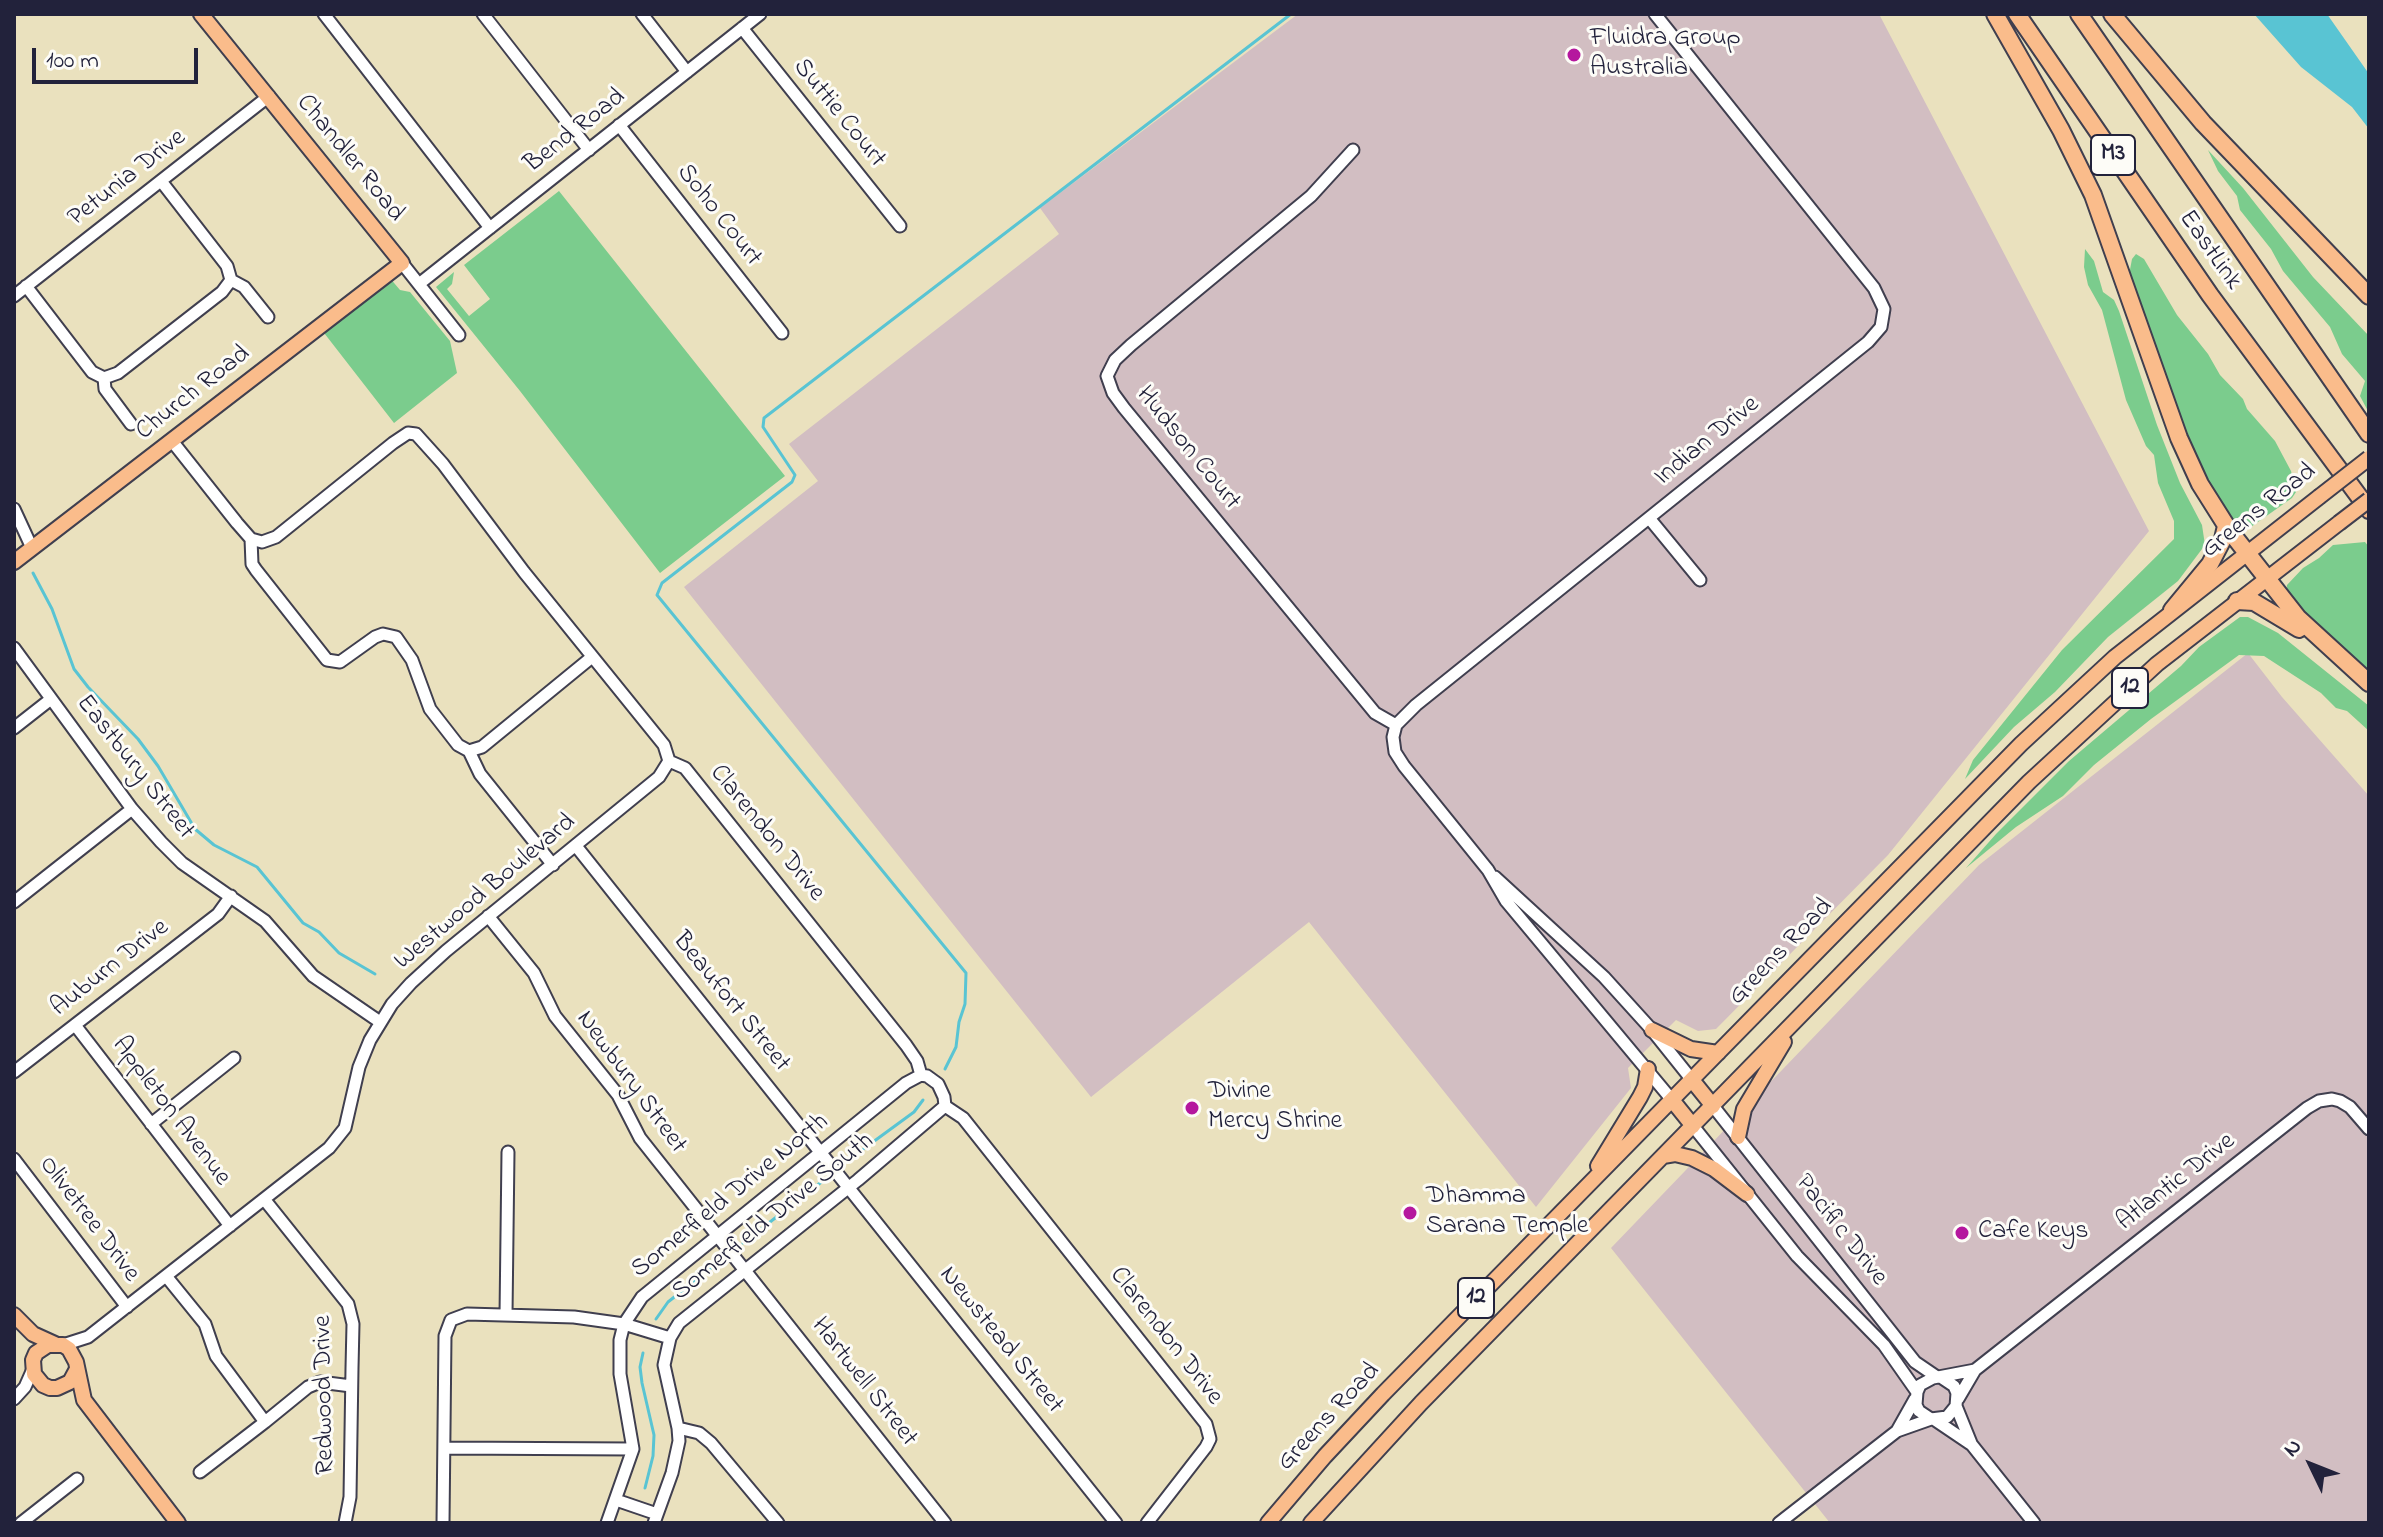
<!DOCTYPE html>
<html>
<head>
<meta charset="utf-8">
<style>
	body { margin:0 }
	#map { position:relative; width:2383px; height:1537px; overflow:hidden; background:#eae1be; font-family:"Indie Flower",sans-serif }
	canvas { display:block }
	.frame { position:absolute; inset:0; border:16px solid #22223b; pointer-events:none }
	.north { position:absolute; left:2271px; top:1425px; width:80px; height:80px; -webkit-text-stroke:6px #fdfcf7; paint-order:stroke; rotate:313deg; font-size:22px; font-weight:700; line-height:32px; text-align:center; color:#22223b }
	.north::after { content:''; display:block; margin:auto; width:28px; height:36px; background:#22223b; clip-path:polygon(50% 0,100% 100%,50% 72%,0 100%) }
	.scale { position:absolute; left:32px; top:48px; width:166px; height:36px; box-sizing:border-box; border:4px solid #22223b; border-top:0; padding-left:10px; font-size:24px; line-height:28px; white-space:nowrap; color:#22223b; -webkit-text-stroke:6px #fdfcf7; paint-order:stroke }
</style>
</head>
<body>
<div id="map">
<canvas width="2383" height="1537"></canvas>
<div class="frame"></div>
<div class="north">N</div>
<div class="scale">100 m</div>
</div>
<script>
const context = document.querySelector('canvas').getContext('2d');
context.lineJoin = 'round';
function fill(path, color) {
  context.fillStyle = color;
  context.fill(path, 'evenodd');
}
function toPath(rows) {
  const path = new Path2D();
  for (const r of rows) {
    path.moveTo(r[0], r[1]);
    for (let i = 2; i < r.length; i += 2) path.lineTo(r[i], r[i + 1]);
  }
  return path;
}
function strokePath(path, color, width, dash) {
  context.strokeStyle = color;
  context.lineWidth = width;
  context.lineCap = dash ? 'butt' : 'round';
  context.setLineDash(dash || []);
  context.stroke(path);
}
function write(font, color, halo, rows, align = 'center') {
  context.font = font + ' "Indie Flower",sans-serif';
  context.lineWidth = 6;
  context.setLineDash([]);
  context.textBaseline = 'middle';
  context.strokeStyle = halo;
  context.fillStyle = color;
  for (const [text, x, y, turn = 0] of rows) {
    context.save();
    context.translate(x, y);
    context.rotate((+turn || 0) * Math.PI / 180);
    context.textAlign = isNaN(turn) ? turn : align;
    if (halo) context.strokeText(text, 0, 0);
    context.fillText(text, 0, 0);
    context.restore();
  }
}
const industrial = toPath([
	[1298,14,1879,14,2149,531,1888,855,1716,1029,1698,1031,1676,1020,1628,1068,1631,1088,1536,1207,1309,922,1091,1097,684,587,818,481,789,444,1059,234,1040,208],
	[2248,653,2282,697,2369,796,2369,1523,1830,1523,1611,1248,1979,865]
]);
const green = toPath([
	[2208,150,2243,188,2313,277,2369,336,2369,413,2360,396,2365,381,2342,354,2330,327,2283,271,2271,249,2240,210,2237,196,2218,171],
	[559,191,785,476,660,573,520,391,436,287,454,272,452,284,447,289,469,316,490,299,464,265],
	[2085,249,2094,261,2103,292,2114,300,2119,311,2157,425,2180,483,2202,525,2205,545,2178,581,2108,637,2055,692,2014,727,1965,779,1973,760,2062,650,2174,539,2174,521,2158,483,2154,455,2146,446,2126,400,2102,310,2088,285,2084,267],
	[2136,254,2144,259,2177,315,2208,354,2220,375,2243,399,2247,409,2275,441,2291,471,2296,492,2292,498,2248,529,2242,530,2233,526,2209,494,2164,383,2166,373,2157,359,2139,298,2129,275,2132,259],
	[389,277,400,290,410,292,450,341,457,373,394,423,321,329],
	[2365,542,2369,547,2369,673,2312,624,2286,593,2287,585,2303,568,2319,558,2333,545],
	[2240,617,2248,617,2278,633,2369,706,2369,731,2347,711,2336,708,2321,693,2264,656,2239,655,2151,719,2094,765,2063,796,2016,827,1966,868,1996,834,2069,761,2181,666,2199,647]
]);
const water = toPath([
	[2254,14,2327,14,2369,74,2369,129,2352,107,2301,67]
]);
const stream = toPath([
	[33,573,52,609,74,669,88,687,138,739,158,766,195,829,214,845,257,867,303,923,319,932,339,953,375,974],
	[945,1069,956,1047,959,1022,965,1004,966,973,657,595,662,583,792,482,795,475,763,427,764,418,1291,14],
	[847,1161,914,1112,923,1100],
	[743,1243,824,1180],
	[656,1319,668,1302,721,1260],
	[643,1353,640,1367,642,1383,654,1435,653,1456,645,1488]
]);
const minor = toPath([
	[324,14,490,228],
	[483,14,589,150],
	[642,14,687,72],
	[1655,14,1874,288,1884,309,1881,327,1868,342,1416,705,1396,725,1393,737,1395,752,1404,766,1488,870,1506,901,1672,1100],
	[742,28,900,226],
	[619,125,782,333],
	[1353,150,1311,196,1131,345,1115,360,1107,376,1113,393,1124,408,1375,713,1396,725],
	[161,181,227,266,231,280],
	[402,263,459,335],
	[231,280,244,287,268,317],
	[419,284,760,14],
	[26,286,92,372,104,378],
	[14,296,269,96],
	[104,378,118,373,222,292,231,280],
	[104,378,105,389,131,424],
	[172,441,237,523,251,539,262,542,276,537,393,443,408,433,416,434,443,464,524,572,664,745,669,761],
	[14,509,32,548],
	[1649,518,1700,580],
	[251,539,252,564,256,570,327,660,340,662,375,637,383,634,396,637,412,660,430,709,458,745,469,751,482,747,592,657],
	[14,648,132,809,161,842,182,863,265,921,313,976,380,1022],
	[14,728,51,699],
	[469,751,480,774,553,865],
	[669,761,685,768,906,1045,917,1061,921,1075],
	[576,846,1116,1523],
	[1495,877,1604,977,1652,1030,1692,1080],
	[14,902,132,809],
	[488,916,534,973,555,1016,618,1095,640,1138,945,1523],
	[75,1025,230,1226],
	[14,1072,218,914,231,896],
	[921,1075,927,1076,938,1084,944,1097,945,1106],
	[945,1106,963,1118,1206,1424,1210,1439,1206,1447,1147,1523],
	[1713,1106,1915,1362,1937,1377],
	[151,1124,234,1058],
	[1693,1126,1797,1256,1884,1345,1917,1392],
	[14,1159,127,1307],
	[264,1199,348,1304,353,1324,352,1368,350,1497,345,1523],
	[166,1276,205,1324,216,1356,265,1422,200,1472],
	[506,1315,508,1152],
	[63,1345,88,1337,329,1148,345,1128,359,1067,370,1040,392,1004,411,983,446,951,659,777,669,761],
	[1942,1378,1954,1386,1957,1393,1956,1406,1947,1417,1931,1419,1919,1411,1916,1405,1917,1392,1920,1385,1933,1378,1975,1370],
	[14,1399,25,1387,33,1369],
	[1958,1399,1975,1370,2307,1108,2319,1101,2332,1099,2340,1101,2350,1107,2369,1129],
	[1956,1406,1971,1443],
	[1935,1420,1972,1445,2034,1523],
	[265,1422,308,1387,320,1382,351,1386],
	[678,1428,699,1433,711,1443,778,1523],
	[1897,1431,1915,1399],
	[445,1448,633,1449],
	[616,1500,657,1514],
	[21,1523,77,1479],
	[443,1523,445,1336,451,1320,467,1314,574,1317,624,1324,670,1338],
	[607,1523,633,1449,620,1374,620,1340,624,1324,642,1297,906,1083,921,1075],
	[654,1523,672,1473,679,1441,678,1428,664,1365,670,1338,679,1323,858,1180,945,1106],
	[1779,1523,1897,1431,1931,1419]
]);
const major = toPath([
	[14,562,402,263,201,14],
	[1652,1030,1691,1049,1718,1053],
	[1692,1080,1713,1106],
	[1672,1100,1693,1126],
	[1738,1137,1744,1109,1784,1042],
	[1663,1156,1675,1154,1692,1158,1714,1169,1747,1194],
	[1598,1166,1640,1097,1645,1087,1648,1069],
	[14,1315,33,1334,55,1344],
	[77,1369,70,1382,57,1388,50,1388,43,1385,34,1374,33,1360,36,1353,48,1345,63,1345,69,1349,76,1362,84,1400,178,1523],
	[1268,1523,1325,1456,1383,1394,2021,744,2115,657,2319,497],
	[1311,1523,1421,1403,2029,782,2157,664,2339,523]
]);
const highway = toPath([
	[1995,14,2061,130,2093,195,2179,438,2200,484,2229,530,2298,618,2369,683],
	[2017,14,2210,295,2369,510],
	[2079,14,2369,434],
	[2112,14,2203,123,2369,296],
	[2237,601,2254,602,2299,629],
	[2172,610,2210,564,2223,539,2226,526]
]);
const majorBridge = toPath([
	[2319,497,2369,458],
	[2339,523,2369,500]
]);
const markers = [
	[1574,55,8,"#b5179e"],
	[1192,1108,8,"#b5179e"],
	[1410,1213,8,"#b5179e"],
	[1962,1233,8,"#b5179e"]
];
const shields = [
	[2113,155,44],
	[2130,688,36],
	[1476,1298,36]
];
const shieldNames = [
	["M3",2113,155],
	["12",2130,688],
	["12",1476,1298]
];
const poiNames = [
	["Fluidra Group",1590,40],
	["Australia",1590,70],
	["Divine",1208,1093],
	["Mercy Shrine",1208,1123],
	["Dhamma",1426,1198],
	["Sarana Temple",1426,1228],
	["Cafe Keys",1978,1233]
];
const streetNames = [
	["Suttie Court",838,114,51],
	["Bend Road",576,132,-38],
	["Chandler Road",349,159,51],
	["Petunia Drive",128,179,-38],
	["Soho Court",718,216,52],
	["EastLink",2209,251,55],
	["Church Road",194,394,-38],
	["Indian Drive",1708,442,-39],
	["Hudson Court",1187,449,51],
	["Greens Road",2260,512,-38],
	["Eastbury Street",134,768,52],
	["Clarendon Drive",766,834,51],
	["Westwood Boulevard",486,893,-40],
	["Greens Road",1782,953,-46],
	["Auburn Drive",111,969,-38],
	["Beaufort Street",730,1003,51],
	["Newbury Street",630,1083,54],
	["Appleton Avenue",170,1112,53],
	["Atlantic Drive",2177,1183,-38],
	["Somerfield Drive North",731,1197,-39],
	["Somerfield Drive South",774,1218,-39],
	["Olivetree Drive",88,1220,53],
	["Pacific Drive",1840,1231,52],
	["Clarendon Drive",1165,1337,52],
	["Newstead Street",1000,1341,51],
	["Hartwell Street",863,1383,52],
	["Redwood Drive",326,1395,-91],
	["Greens Road",1330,1418,-47]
];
fill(industrial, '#d2bec2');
fill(green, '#7bcc8d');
fill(water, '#59c4d3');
strokePath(stream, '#59c4d3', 3);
strokePath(minor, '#403f4f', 15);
strokePath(major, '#403f4f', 18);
strokePath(highway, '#403f4f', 20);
strokePath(minor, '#fff', 11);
strokePath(major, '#fabc8b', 14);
strokePath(highway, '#fabc8b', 16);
strokePath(majorBridge, '#403f4f', 18, []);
strokePath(majorBridge, '#fabc8b', 14);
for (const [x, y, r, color] of markers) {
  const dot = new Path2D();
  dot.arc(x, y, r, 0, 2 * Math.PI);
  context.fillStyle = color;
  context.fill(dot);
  strokePath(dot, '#fdfcf7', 3);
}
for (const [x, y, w] of shields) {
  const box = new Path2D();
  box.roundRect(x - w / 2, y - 20, w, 40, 6);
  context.fillStyle = '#fdfcf7';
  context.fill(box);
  strokePath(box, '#22223b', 2);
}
write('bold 24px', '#22223b', null, shieldNames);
write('26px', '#22223b', '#fdfcf7', poiNames, 'left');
write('26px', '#22223b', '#fdfcf7', streetNames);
</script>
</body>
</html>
